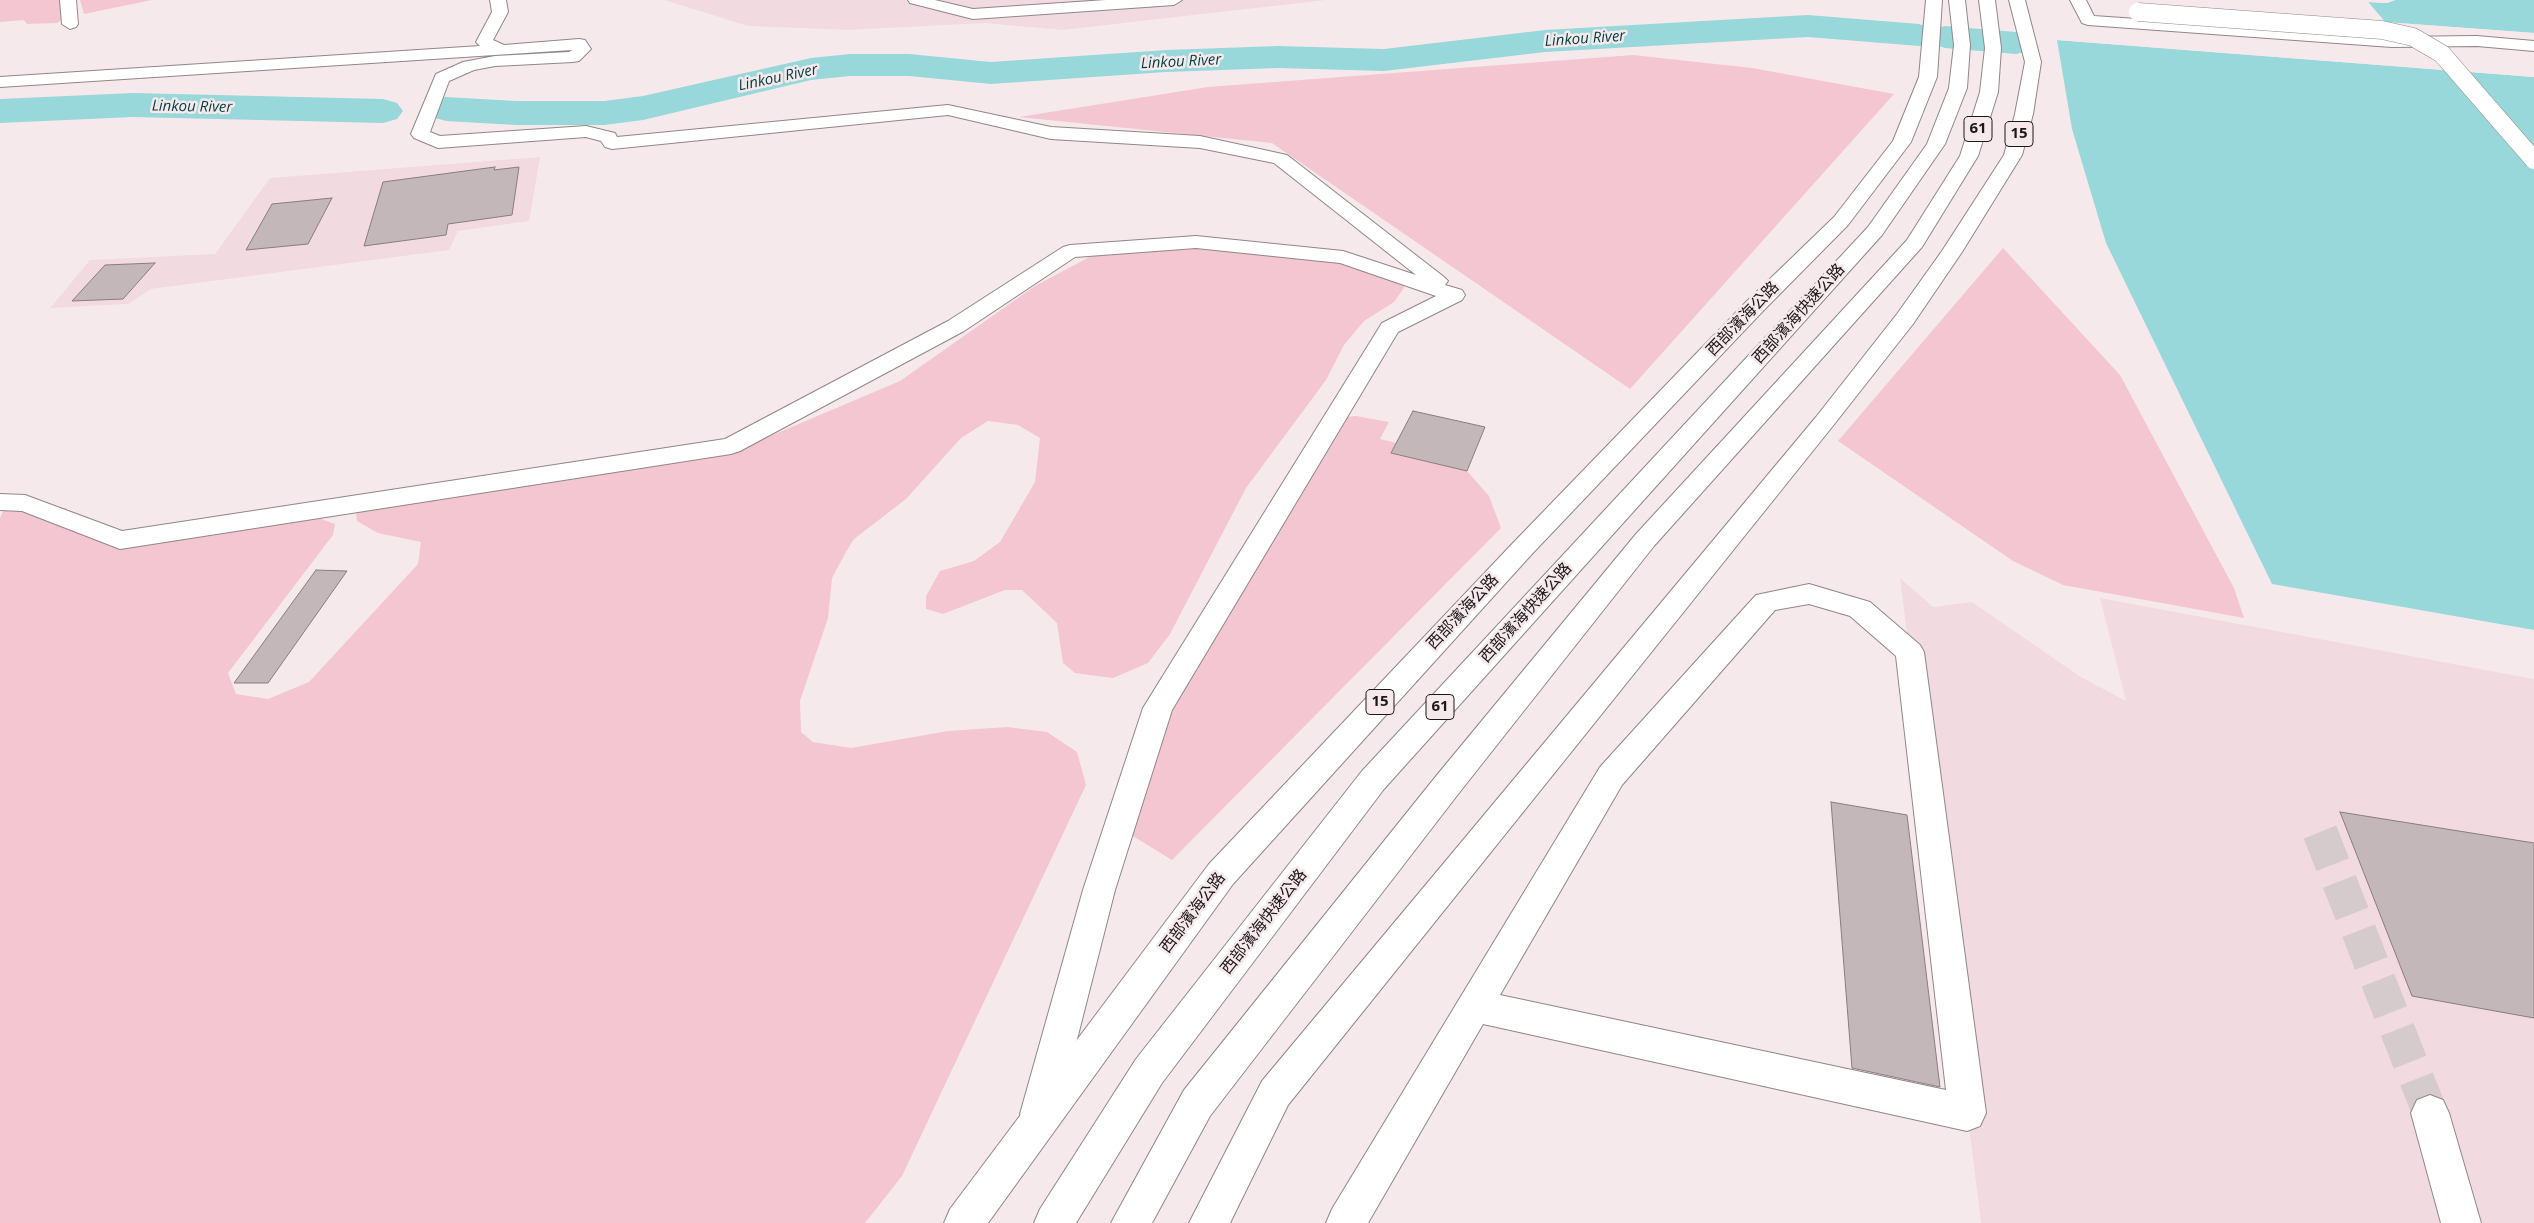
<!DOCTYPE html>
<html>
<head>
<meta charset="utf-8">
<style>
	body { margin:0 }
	canvas { display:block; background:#f6e9ec }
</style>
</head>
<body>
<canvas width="2534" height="1223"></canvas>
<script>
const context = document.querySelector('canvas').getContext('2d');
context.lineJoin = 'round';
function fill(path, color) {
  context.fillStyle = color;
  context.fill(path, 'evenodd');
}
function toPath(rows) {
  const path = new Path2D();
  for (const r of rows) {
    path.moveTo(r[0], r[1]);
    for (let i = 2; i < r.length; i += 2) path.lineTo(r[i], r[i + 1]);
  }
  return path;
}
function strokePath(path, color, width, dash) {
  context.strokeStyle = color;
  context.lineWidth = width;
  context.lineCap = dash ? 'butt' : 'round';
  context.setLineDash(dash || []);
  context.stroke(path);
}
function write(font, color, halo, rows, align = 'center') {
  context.font = font + ' "Open Sans","Noto Sans TC",sans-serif';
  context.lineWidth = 5;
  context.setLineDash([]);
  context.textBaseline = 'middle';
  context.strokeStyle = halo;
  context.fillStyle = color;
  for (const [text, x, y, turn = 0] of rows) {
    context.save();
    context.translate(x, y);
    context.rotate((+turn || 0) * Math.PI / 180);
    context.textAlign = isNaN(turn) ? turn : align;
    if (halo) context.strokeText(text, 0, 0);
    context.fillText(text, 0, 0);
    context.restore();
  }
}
const built = toPath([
	[664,0,1326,0,1062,30,985,23,848,30,748,26],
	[540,157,529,221,458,231,449,250,151,289,128,304,50,308,90,260,215,254,270,178],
	[1900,578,1933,607,1972,602,2081,677,2126,701,2100,598,2534,679,2534,1223,1981,1223]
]);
const green = toPath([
	[0,0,63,0,66,9,60,21,57,23,27,24,24,20,0,22],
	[80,0,152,0,84,14],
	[1633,55,1752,68,1894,94,1630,389,1272,143,1019,117,1208,87],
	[1164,246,1269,250,1321,255,1403,280,1404,288,1394,302,1364,321,1344,345,1326,380,1246,488,1170,634,1148,663,1113,678,1075,673,1063,663,1057,623,1022,590,1005,590,943,614,926,609,926,596,940,571,974,561,1000,542,1035,482,1040,438,1018,425,988,421,961,438,906,499,854,539,846,552,832,578,828,618,800,701,801,732,813,742,851,748,948,731,1007,727,1047,732,1077,752,1086,785,902,1176,865,1223,0,1223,0,518,6,505,66,508,72,526,129,535,310,515,335,524,333,535,228,673,236,694,268,699,309,682,418,564,421,542,378,533,357,521,356,512,621,464,701,460,735,451,900,381,1035,286,1097,253],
	[2003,248,2120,375,2234,588,2244,618,2063,585,2013,561,1838,441],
	[1356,416,1389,422,1380,439,1396,443,1391,453,1467,471,1489,496,1501,528,1172,860,1131,835,1147,746,1345,417]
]);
const water = toPath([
	[2395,0,2534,0,2534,33,2385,22,2368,2,2387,3],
	[2057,40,2534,77,2534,630,2272,584,2106,243,2072,129]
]);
const pier = toPath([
	[2366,0,2395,0,2387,3,2368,2,2385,22,2534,33,2534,36,2384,24,2366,4],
	[2056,37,2534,74,2534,77,2057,40]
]);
const river = toPath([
	[1808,15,1919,24,1933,29,1945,26,2016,32,2029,35,2034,43,2029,51,2016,54,1945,48,1931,43,1919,46,1808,37,1545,52,1384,71,1278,68,1166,72,991,84,909,76,850,76,811,80,643,120,604,125,516,125,446,121,432,117,426,109,432,101,446,97,516,101,604,101,643,96,811,58,850,54,909,54,991,62,1166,50,1278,46,1384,49,1545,30,1808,15],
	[133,93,383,99,397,103,403,111,397,119,383,123,133,117,0,123,0,99,133,93]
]);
const building = toPath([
	[495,167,494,170,519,167,512,215,448,224,446,235,364,246,383,182,495,167],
	[332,198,308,244,246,250,272,204,332,198],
	[155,263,123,299,72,301,105,265,155,263],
	[1413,411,1485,427,1467,471,1391,453,1413,411],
	[316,570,347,571,268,683,234,683,316,570],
	[1831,802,1907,815,1940,1087,1852,1068,1831,802],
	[2340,812,2534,843,2534,1018,2412,996,2340,812]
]);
const minorTunnel = toPath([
	[2320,832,2430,1113]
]);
const minor = toPath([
	[60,0,76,0,78,24,76,27,70,29,62,24,60,0],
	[490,0,506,0,508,12,493,40,504,45,579,39,585,40,591,49,579,61,573,62,495,66,474,70,449,81,430,132,440,136,586,126,615,133,617,137,948,105,1051,127,1200,136,1287,155,1444,277,1448,281,1445,285,1462,290,1465,295,1462,300,1398,332,1172,710,1115,890,1058,1114,1052,1127,1039,1132,1026,1127,1020,1114,1083,890,1143,708,1382,323,1436,296,1340,263,1196,248,1075,257,964,331,740,451,731,454,120,549,22,511,0,510,0,494,25,495,122,531,725,439,948,321,1063,247,1070,245,1196,236,1343,251,1416,275,1274,163,1200,148,1051,139,948,115,612,149,605,147,601,141,586,137,438,148,414,138,411,134,436,74,463,62,495,56,569,52,572,50,0,87,0,77,480,46,476,42,492,12,490,0],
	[908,0,935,0,973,9,1106,0,1182,0,1174,5,973,19,910,3,908,0],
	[2070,0,2086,0,2094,16,2392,37,2477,36,2534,41,2534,51,2477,46,2392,47,2088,25,2082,23,2070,0],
	[1809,584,1870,602,1920,645,1924,652,1986,1113,1980,1126,1967,1131,1483,1024,1368,1223,1326,1223,1332,1209,1600,767,1756,595,1809,584],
	[1809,604,1850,616,1896,656,1946,1090,1500,995,1622,785,1775,610,1809,604],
	[2430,1095,2443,1100,2449,1113,2481,1223,2441,1223,2411,1113,2417,1100,2430,1095]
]);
const major = toPath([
	[1926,0,1942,0,1937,77,1911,142,1848,225,1763,311,1531,555,1233,884,988,1223,944,1223,950,1209,1209,864,1513,543,1747,301,1834,217,1893,141,1919,77,1926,0],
	[2009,0,2025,0,2041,62,2033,114,2022,155,1962,252,1913,324,1832,427,1288,1105,1230,1223,1189,1223,1262,1081,1816,417,1897,314,1942,251,2004,155,2015,114,2025,62,2009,0]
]);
const highway = toPath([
	[1949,0,1965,0,1970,45,1967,88,1945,144,1882,235,1384,789,1162,1083,1076,1223,1034,1223,1040,1209,1136,1059,1362,771,1868,227,1927,144,1949,88,1954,45,1949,0],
	[1979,0,1995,0,2001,48,1998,92,1978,156,1922,247,1654,546,1459,793,1210,1116,1152,1223,1111,1223,1184,1090,1437,775,1636,534,1907,240,1960,156,1980,92,1985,48,1979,0]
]);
const minorBridge = toPath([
	[2138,12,2382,30,2413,37,2442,54,2534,160]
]);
const farWaternames = [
	["Linkou River",1585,39,-4],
	["Linkou River",1181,62,-3],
	["Linkou River",778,78,-12],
	["Linkou River",192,107,1]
];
const shields = [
	[1978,129,28],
	[2019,134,28],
	[1380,702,28],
	[1440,707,28]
];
const shieldNames = [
	["61",1978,129],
	["15",2019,134],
	["15",1380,702],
	["61",1440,707]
];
const streetNames = [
	["西部濱海快速公路",1799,314,-48],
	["西部濱海公路",1743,319,-46],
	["西部濱海公路",1463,612,-47],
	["西部濱海快速公路",1526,613,-48],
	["西部濱海公路",1193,913,-53],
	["西部濱海快速公路",1264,922,-52]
];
fill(built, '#f1dbe0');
fill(green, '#f4c6d1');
fill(water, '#98d8da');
fill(pier, '#f6e9ec');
fill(river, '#98d8da');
fill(building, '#c3b7b9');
strokePath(building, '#897d80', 1);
strokePath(minorTunnel, '#d5cacc', 35, [35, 18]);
strokePath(minor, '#918688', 2);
strokePath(major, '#918688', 2);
strokePath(highway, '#918688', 2);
fill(minor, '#fff');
fill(major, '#fff');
fill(highway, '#fff');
strokePath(minorBridge, '#918688', 19, []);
strokePath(minorBridge, '#fff', 18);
write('italic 15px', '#003e40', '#f6e9ec', farWaternames);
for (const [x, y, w] of shields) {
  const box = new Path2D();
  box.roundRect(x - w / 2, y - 12.5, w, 25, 4);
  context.fillStyle = '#f6e9ec';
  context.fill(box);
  strokePath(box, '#1c1718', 1);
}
write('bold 15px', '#1c1718', null, shieldNames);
write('16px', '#1c1718', '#f6e9ec', streetNames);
</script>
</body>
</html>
